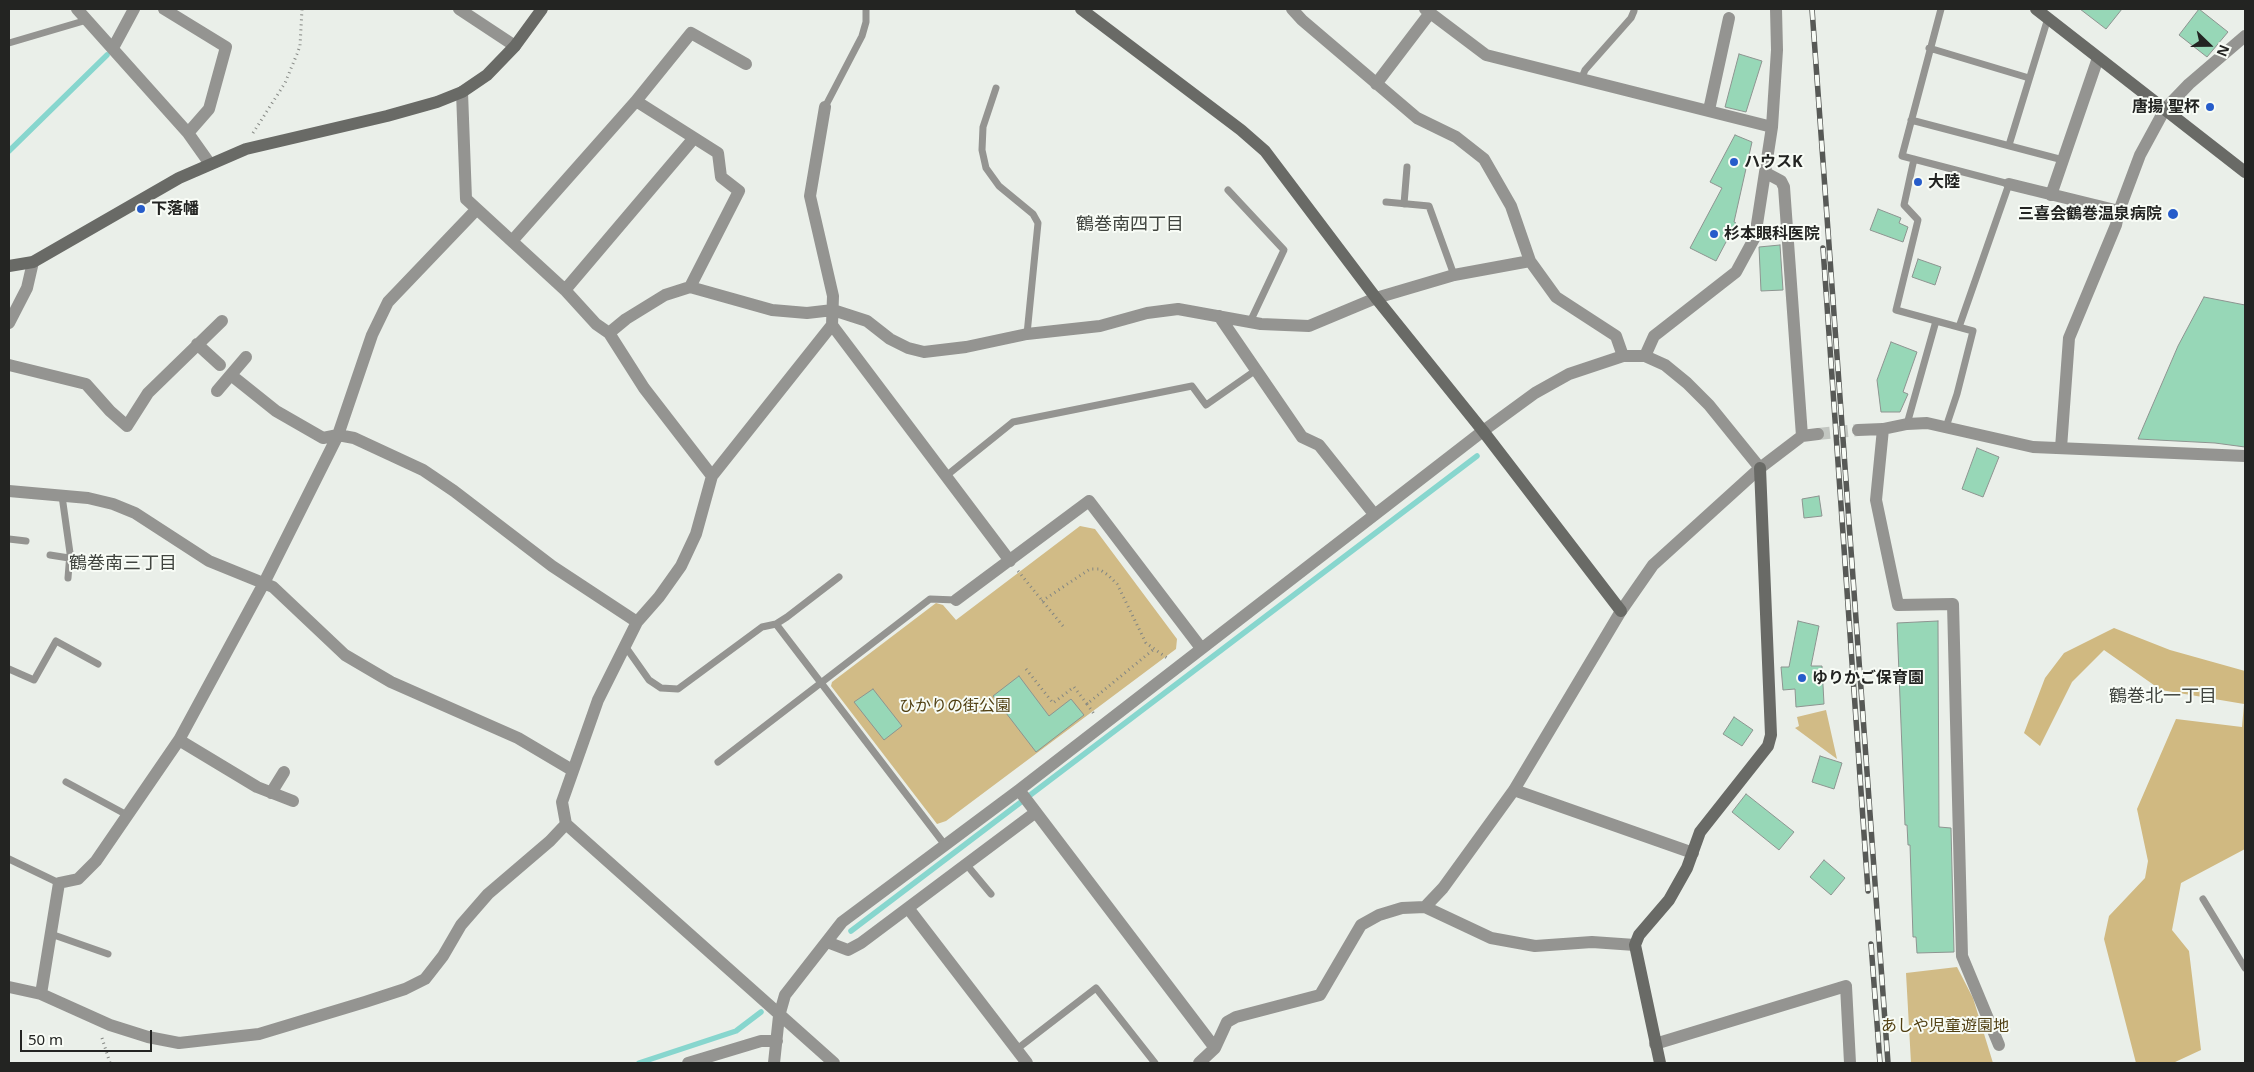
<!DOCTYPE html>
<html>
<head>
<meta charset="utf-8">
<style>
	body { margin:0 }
	#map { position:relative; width:2254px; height:1072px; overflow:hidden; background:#eaefe9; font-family:"Noto Sans",sans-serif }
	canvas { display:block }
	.frame { position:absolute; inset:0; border:10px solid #232422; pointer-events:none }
	.north { position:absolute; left:2184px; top:20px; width:50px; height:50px; -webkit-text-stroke:4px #f8fcf6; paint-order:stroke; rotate:112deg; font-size:14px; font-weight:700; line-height:20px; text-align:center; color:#232422 }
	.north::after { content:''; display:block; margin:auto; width:18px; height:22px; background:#232422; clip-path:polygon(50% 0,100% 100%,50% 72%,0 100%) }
	.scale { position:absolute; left:20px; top:1030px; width:132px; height:22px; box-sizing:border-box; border:2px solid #232422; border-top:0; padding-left:6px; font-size:15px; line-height:18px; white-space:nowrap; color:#232422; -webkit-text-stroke:4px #f8fcf6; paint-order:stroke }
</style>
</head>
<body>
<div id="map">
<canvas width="2254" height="1072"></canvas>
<div class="frame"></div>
<div class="north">N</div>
<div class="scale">50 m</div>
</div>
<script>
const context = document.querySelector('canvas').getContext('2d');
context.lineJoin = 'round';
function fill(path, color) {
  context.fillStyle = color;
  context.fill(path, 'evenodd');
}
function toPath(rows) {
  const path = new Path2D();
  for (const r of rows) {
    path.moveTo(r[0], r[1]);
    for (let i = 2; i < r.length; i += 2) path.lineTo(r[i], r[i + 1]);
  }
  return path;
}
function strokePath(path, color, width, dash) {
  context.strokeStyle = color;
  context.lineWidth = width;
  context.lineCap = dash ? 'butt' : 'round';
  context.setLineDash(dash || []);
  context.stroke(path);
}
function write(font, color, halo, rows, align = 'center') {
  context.font = font + ' "Noto Sans","Noto Sans JP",sans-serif';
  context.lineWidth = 4;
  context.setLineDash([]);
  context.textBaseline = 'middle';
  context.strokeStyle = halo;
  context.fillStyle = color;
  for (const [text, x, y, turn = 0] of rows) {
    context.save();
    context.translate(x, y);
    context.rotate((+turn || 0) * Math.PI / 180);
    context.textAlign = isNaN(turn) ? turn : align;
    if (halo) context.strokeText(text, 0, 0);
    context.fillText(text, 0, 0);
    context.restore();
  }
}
const green = toPath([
	[1080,526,1095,529,1177,639,1176,649,946,821,937,824,831,686,832,682,936,603,943,605,956,620],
	[1826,710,1837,759,1795,728,1799,726,1797,717],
	[1957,967,1973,998,1993,1063,1911,1063,1906,973]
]);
const forest = toPath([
	[2114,628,2170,650,2245,671,2245,849,2181,883,2172,930,2189,951,2201,1050,2173,1063,2136,1063,2104,939,2109,916,2145,878,2148,861,2137,809,2176,719,2242,727,2244,704,2161,690,2104,650,2072,682,2040,746,2024,733,2045,678,2064,653]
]);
const stream = toPath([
	[9,151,107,55],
	[851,931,1477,456],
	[639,1063,736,1031,761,1012]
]);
const building = toPath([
	[2080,9,2122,9,2106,29,2080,9],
	[2199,9,2228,32,2207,57,2179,35,2199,9],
	[1739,54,1762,61,1746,112,1725,107,1739,54],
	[1735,135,1752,142,1734,222,1736,223,1716,261,1690,248,1722,188,1710,182,1735,135],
	[1878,209,1901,218,1899,223,1908,227,1903,242,1870,230,1878,209],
	[1780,245,1783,290,1761,291,1759,247,1780,245],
	[1918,259,1941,267,1935,285,1912,277,1918,259],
	[2204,297,2245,305,2245,447,2215,443,2138,439,2178,346,2204,297],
	[1891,342,1917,352,1903,392,1908,394,1900,412,1881,412,1877,380,1891,342],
	[1977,448,1999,457,1983,497,1962,489,1977,448],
	[1819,496,1822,516,1804,518,1802,499,1819,496],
	[1798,621,1819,626,1811,666,1822,666,1824,704,1796,707,1795,689,1783,690,1781,667,1789,667,1798,621],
	[1938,621,1939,827,1951,828,1954,952,1917,953,1916,937,1913,937,1910,845,1908,845,1907,825,1905,825,1897,623,1938,621],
	[1019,676,1049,716,1071,699,1084,715,1036,752,993,696,1019,676],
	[873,689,902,726,884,740,854,702,873,689],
	[1734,717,1753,730,1742,746,1723,734,1734,717],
	[1820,756,1842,763,1834,789,1812,782,1820,756],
	[1746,794,1794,832,1779,850,1732,812,1746,794],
	[1824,860,1845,878,1831,895,1810,877,1824,860]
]);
const streetTunnel = toPath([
	[1818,434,1858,430]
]);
const path = toPath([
	[253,133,285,83,297,54,300,46,302,9],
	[1018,571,1063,626],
	[1042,601,1090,569,1099,569,1108,575,1117,584,1146,643,1167,658],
	[1026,669,1053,703,1074,687,1087,704,1154,649],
	[1087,704,1094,714],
	[102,1038,110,1063]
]);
const lane = toPath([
	[1941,9,1902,156,2009,184,1959,327],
	[9,43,87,20],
	[1929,48,2029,78],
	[1581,80,1585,70,1631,18,1634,11],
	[996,88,983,127,982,150,986,168,999,186,1033,214,1038,223,1027,334],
	[825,107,862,36,866,22,866,9],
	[1911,120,2063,160],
	[2009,145,2048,18],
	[1914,159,1904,205,1918,220,1896,310,1973,331,1957,394,1946,427],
	[1228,190,1284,250,1250,322],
	[1386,202,1429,206,1454,275],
	[1404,204,1407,167],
	[1907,424,1936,321],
	[946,476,1013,422,1192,386,1206,405,1256,370],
	[62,496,70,553,68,578],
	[9,539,26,541],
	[50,555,69,558],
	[776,624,945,845],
	[625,646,649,680,661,688,678,689,762,627,776,624,787,617,839,577],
	[9,669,34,680,56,641,98,664],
	[718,762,930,599,956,600],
	[66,782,127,815],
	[9,859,59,883],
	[966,864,991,894],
	[2203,899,2245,968],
	[51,934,108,954],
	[1017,1049,1096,988,1155,1063]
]);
const street = toPath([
	[77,9,188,133,210,164],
	[164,9,226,47,209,109,188,133],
	[459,9,515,46],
	[1292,9,1302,20,1417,118,1456,137,1484,159,1511,206,1530,261,1556,297,1616,336,1623,356],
	[1425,9,1486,55,1772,127],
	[113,48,134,9],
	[1376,84,1430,13],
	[462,92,466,199,565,290,596,324,609,333,644,388,712,476,696,534,681,566,659,597,637,622,598,700,562,802,566,824,834,1063],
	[636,101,691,33,746,64],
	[1709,110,1729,18],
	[1766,173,1781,181,1784,187,1802,436],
	[2009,184,2119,211],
	[2051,195,2098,58],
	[512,241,636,101,718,153,721,177,739,191,690,287],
	[565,290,694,138],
	[1219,316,1302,437,1319,445,1374,514],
	[9,323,27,288,33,262],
	[832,325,1010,561],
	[609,333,626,319,665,295,690,287,772,310,807,313,833,310,867,321,890,339,908,348,924,352,966,347,1027,334,1100,326,1147,313,1178,309,1261,324,1309,326,1376,298,1454,275,1530,261],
	[197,344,220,365],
	[1645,356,1654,336,1736,272,1755,237,1772,127,1777,50,1776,9],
	[9,365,86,384,110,411,127,426,148,393,222,321],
	[231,375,276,411,323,438,338,435,354,438,423,470,454,491,552,566,637,622],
	[217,391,246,357],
	[1883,429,1876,500,1898,605,1953,604,1962,956,1999,1045],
	[1858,430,1883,429,1907,424,1927,423,2033,447,2245,456],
	[2061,448,2069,338,2116,225,2119,211,2140,155,2165,109,2189,84,2245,36],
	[712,476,832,325,833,296,810,196,825,107],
	[9,491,88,498,113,504,135,513,209,561,273,587,345,655,391,682,518,738,572,770],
	[956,600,1089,501,1201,648],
	[179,740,257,787,293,801],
	[1019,790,1215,1048],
	[1514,790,1693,853],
	[271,793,284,772],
	[1425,907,1491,938,1535,946,1592,942,1635,945],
	[908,908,1027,1063],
	[827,942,848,950,861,943,1036,812],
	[9,987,41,994,110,1025,148,1037,179,1043,259,1034,365,1002,405,989,425,979,443,956,461,925,488,894,550,841,566,824],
	[41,994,59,883,78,879,96,861,179,740,264,583,338,435,372,335,388,302,476,210],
	[1655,1044,1846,986,1850,1063],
	[688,1063,761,1041,777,1041],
	[774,1063,779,1016,785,995,842,922,1019,790,1483,431,1535,393,1569,374,1623,356,1645,356,1665,365,1687,383,1709,405,1760,468],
	[1199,1063,1215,1048,1227,1022,1236,1017,1320,995,1361,925,1379,915,1402,908,1425,907,1443,888,1514,790,1621,611,1653,565,1760,468,1802,436,1818,434]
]);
const secondary = toPath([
	[1081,9,1241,130,1265,151,1376,298,1483,431,1621,611],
	[2036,9,2245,172],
	[9,266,33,262,179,178,246,149,387,116,437,102,462,92,487,75,515,46,542,9],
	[1660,1063,1635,945,1639,935,1669,900,1687,868,1700,832,1768,746,1771,735,1760,468]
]);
const rail = toPath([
	[1812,9,1888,1063],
	[1823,248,1868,891],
	[1871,944,1880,1063]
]);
const markers = [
	[2210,107,5,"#265cca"],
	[1734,162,5,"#265cca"],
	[1918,182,5,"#265cca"],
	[141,209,5,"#265cca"],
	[2173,214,6,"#265cca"],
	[1714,234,5,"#265cca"],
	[1802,678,5,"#265cca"]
];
const poiNames = [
	["唐揚 聖杯",2200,107,"right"],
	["ハウスK",1744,162],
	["大陸",1928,182],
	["下落幡",151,209],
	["三喜会鶴巻温泉病院",2162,214,"right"],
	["杉本眼科医院",1724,234],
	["ゆりかご保育園",1812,678]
];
const parkNames = [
	["ひかりの街公園",955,706],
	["あしや児童遊園地",1945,1026]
];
const neighbourhoodNames = [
	["鶴巻南四丁目",1130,225],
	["鶴巻南三丁目",123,564],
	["鶴巻北一丁目",2163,697]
];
fill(green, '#d1bb86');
fill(forest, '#d0b981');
strokePath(stream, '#87d6ce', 5.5);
fill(building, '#97d7b7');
strokePath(building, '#8d9490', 1);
strokePath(streetTunnel, '#c2c6c1', 12, [12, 6]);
strokePath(path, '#838682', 3, [1, 4]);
strokePath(lane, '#949491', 7);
strokePath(street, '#949491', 12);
strokePath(secondary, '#696a66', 12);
strokePath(rail, '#575956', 5.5);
strokePath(rail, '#f8fcf6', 4, [11]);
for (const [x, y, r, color] of markers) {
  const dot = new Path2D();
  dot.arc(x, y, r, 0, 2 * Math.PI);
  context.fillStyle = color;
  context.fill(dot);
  strokePath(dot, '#f8fcf6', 2);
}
write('bold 16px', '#232422', '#f8fcf6', poiNames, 'left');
write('16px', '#514013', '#f8fcf6', parkNames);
write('18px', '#40443f', '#f8fcf6', neighbourhoodNames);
</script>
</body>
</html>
